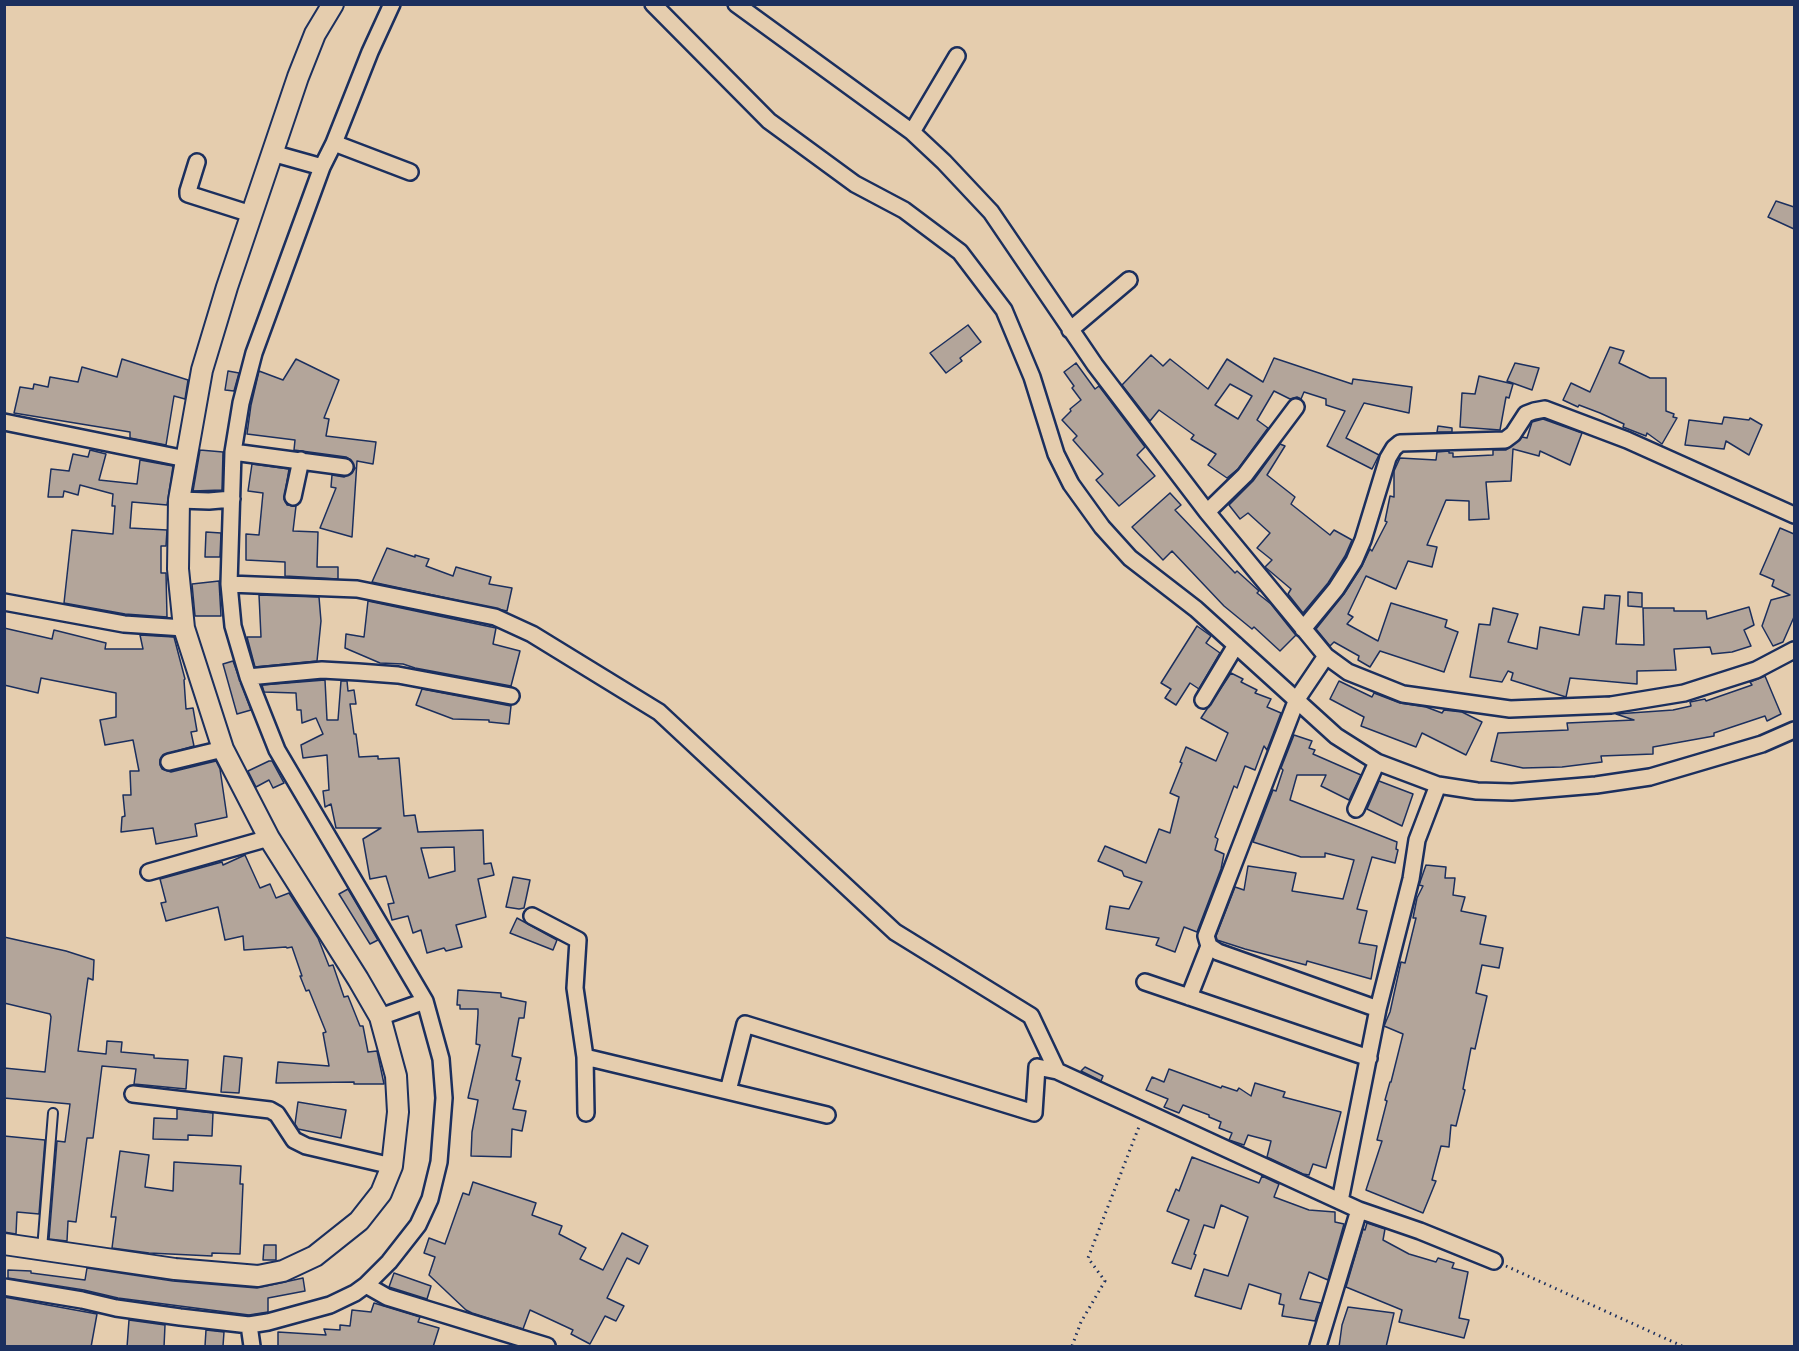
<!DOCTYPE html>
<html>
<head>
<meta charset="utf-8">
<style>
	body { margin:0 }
	#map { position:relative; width:1799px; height:1351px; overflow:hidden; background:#e5cdae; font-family:Pangolin,sans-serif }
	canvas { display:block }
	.frame { position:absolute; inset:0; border:6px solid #1b2f5e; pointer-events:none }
</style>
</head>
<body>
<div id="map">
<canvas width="1799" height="1351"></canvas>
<div class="frame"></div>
</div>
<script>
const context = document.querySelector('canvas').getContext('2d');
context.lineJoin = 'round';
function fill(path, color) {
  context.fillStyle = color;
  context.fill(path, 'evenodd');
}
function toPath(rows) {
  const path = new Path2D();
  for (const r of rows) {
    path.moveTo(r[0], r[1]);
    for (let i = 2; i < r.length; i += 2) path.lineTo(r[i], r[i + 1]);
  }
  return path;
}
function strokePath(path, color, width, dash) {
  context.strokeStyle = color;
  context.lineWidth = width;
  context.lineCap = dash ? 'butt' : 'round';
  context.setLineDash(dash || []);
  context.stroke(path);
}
const building = toPath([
	[1776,201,1794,207,1794,229,1768,217,1776,201],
	[968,325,981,342,960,358,962,361,946,373,930,353,968,325],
	[1610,347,1624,351,1619,363,1650,378,1666,378,1666,411,1674,414,1673,417,1677,418,1662,444,1647,433,1646,436,1623,427,1624,424,1600,413,1579,405,1578,407,1563,400,1571,383,1590,392,1610,347],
	[1151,355,1163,366,1170,359,1208,389,1227,359,1263,382,1274,358,1352,384,1353,379,1412,387,1409,413,1364,403,1346,438,1379,455,1372,469,1327,446,1345,411,1326,405,1326,399,1304,392,1301,399,1297,397,1290,399,1274,391,1257,420,1268,428,1238,469,1227,478,1208,465,1216,454,1191,439,1194,435,1159,410,1150,421,1122,385,1151,355],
	[1230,384,1252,396,1238,419,1215,405,1230,384],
	[122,359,188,380,185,399,174,396,166,445,130,438,130,432,14,413,20,387,33,389,34,384,48,387,50,377,78,382,82,367,117,377,122,359],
	[296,359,339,380,324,418,329,419,326,436,376,442,373,464,357,461,352,537,320,528,336,488,331,487,332,475,344,477,352,473,355,468,351,460,346,457,294,450,295,440,247,434,251,405,259,371,283,380,296,359],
	[1076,363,1095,389,1099,386,1145,447,1137,455,1155,476,1119,506,1096,480,1103,474,1073,440,1077,436,1062,420,1071,411,1070,409,1081,400,1072,388,1074,386,1064,372,1076,363],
	[1515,363,1539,368,1532,390,1507,381,1515,363],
	[228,371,239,373,234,391,225,390,228,371],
	[1479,376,1513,384,1509,398,1506,397,1500,430,1460,427,1462,393,1475,394,1479,376],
	[1724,417,1749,420,1750,418,1762,425,1749,455,1726,441,1724,449,1685,445,1689,420,1722,424,1724,417],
	[1543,419,1582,433,1570,465,1540,451,1539,456,1513,449,1511,481,1486,482,1489,519,1469,520,1469,501,1446,500,1427,545,1437,547,1432,567,1408,561,1396,589,1366,576,1348,614,1353,617,1347,624,1378,641,1391,603,1447,620,1445,627,1458,632,1444,672,1380,651,1370,667,1358,660,1359,656,1334,642,1330,646,1316,629,1344,594,1362,566,1370,549,1372,551,1387,522,1385,521,1390,496,1394,497,1394,471,1400,458,1436,460,1437,452,1449,451,1449,453,1453,453,1453,457,1493,455,1493,450,1506,450,1522,437,1527,438,1532,422,1543,419],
	[1438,426,1452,428,1452,432,1437,432,1438,426],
	[1280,444,1285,446,1267,475,1295,497,1291,504,1330,535,1334,530,1352,540,1345,556,1328,583,1303,613,1288,594,1291,589,1265,567,1272,560,1257,548,1270,533,1248,513,1240,519,1229,505,1253,481,1280,444],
	[90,450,106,454,99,480,137,484,140,460,173,466,167,505,132,502,130,528,167,530,166,546,161,546,161,573,166,573,167,617,125,614,64,603,72,530,113,534,115,506,112,506,113,494,80,485,78,495,64,491,63,497,48,497,51,469,69,471,73,454,88,457,90,450],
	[200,450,223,452,222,490,193,491,200,450],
	[252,464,289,469,284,499,287,505,296,506,293,531,318,532,317,567,338,567,338,579,285,576,285,562,246,560,246,534,259,535,263,493,248,491,252,464],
	[1170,493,1181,505,1175,510,1235,573,1237,571,1259,591,1257,593,1271,604,1294,633,1296,635,1280,651,1254,627,1252,629,1224,606,1172,551,1163,560,1132,527,1170,493],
	[1780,528,1794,534,1794,617,1783,642,1773,646,1762,626,1771,600,1790,595,1772,586,1774,580,1760,574,1780,528],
	[206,532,221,533,220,557,205,557,206,532],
	[387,548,415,557,415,555,429,559,426,566,453,576,456,567,491,577,489,584,512,588,507,611,372,582,387,548],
	[219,581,221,616,195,616,192,584,219,581],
	[1628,592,1642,593,1642,607,1628,606,1628,592],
	[259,595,319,597,321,621,317,661,255,667,247,637,261,637,259,595],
	[1605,595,1620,596,1616,644,1644,645,1643,608,1674,608,1674,611,1706,611,1707,619,1749,607,1754,625,1744,630,1751,646,1732,652,1712,654,1710,647,1674,649,1676,670,1637,671,1637,684,1570,678,1566,697,1511,680,1513,673,1508,671,1502,682,1470,677,1479,624,1490,625,1493,608,1518,614,1508,642,1537,649,1540,627,1579,635,1583,607,1604,609,1605,595],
	[368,601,496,628,493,644,520,651,511,686,415,668,403,664,380,663,345,648,346,634,364,637,368,601],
	[1197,626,1211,636,1206,643,1220,653,1199,689,1190,683,1176,705,1165,698,1171,689,1161,683,1197,626],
	[4,628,52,639,54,630,106,643,105,649,143,649,140,635,174,637,185,679,184,680,186,709,193,708,197,731,191,732,194,746,163,755,160,760,160,765,162,769,171,772,216,761,220,769,227,817,195,824,197,836,156,844,153,828,121,832,122,817,125,816,123,795,131,795,130,771,139,771,133,740,105,745,100,720,116,717,116,693,41,678,38,693,4,685,4,628],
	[233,661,251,710,237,714,223,664,233,661],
	[1231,673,1243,679,1241,682,1257,690,1255,693,1271,699,1267,707,1281,713,1267,750,1264,746,1255,770,1245,766,1237,788,1234,786,1215,837,1218,839,1215,850,1224,854,1221,869,1197,932,1184,927,1175,952,1156,945,1159,938,1106,929,1110,906,1129,909,1142,882,1124,876,1122,871,1098,861,1105,846,1146,863,1159,829,1170,833,1179,797,1170,793,1182,763,1180,762,1186,747,1216,761,1228,733,1201,718,1231,673],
	[1765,676,1781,714,1767,721,1765,716,1714,733,1714,736,1653,747,1653,754,1601,756,1602,762,1562,767,1523,768,1491,761,1498,733,1568,730,1567,723,1634,720,1616,714,1673,710,1691,706,1690,702,1705,699,1706,701,1752,685,1750,682,1765,676],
	[325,680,327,720,338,720,341,681,347,681,348,691,354,690,356,704,350,704,354,734,356,734,359,757,378,756,378,759,399,758,404,816,415,815,418,832,483,830,484,864,491,863,494,875,478,879,486,917,456,925,462,947,446,951,444,948,427,953,421,930,413,933,408,916,392,920,388,904,394,903,386,876,370,879,363,839,381,828,336,828,331,804,325,807,323,791,329,790,327,755,303,758,301,745,323,734,316,718,302,723,301,710,297,710,296,693,264,692,262,685,325,680],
	[454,847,455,871,429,878,421,848,454,847],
	[1339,681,1372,697,1374,693,1400,703,1426,707,1442,713,1444,710,1462,712,1482,722,1466,755,1422,733,1416,747,1361,726,1364,717,1330,699,1339,681],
	[422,689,511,706,509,724,489,722,489,720,453,719,416,705,422,689],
	[1294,735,1312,741,1309,748,1315,750,1313,754,1361,775,1349,800,1321,786,1326,775,1297,775,1290,800,1397,842,1396,849,1398,850,1395,863,1372,857,1357,909,1367,911,1359,943,1377,946,1371,979,1307,961,1306,965,1245,949,1217,940,1216,936,1235,887,1244,890,1248,866,1296,873,1292,891,1343,899,1354,860,1325,853,1325,857,1301,857,1253,842,1273,790,1276,791,1283,770,1281,768,1294,735],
	[269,761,272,761,284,783,273,788,269,780,256,787,248,771,269,761],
	[1379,781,1413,794,1402,826,1367,809,1379,781],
	[245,855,260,888,270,884,276,898,289,893,318,938,329,966,333,965,344,997,348,996,360,1026,363,1026,368,1052,377,1051,384,1084,354,1084,354,1082,276,1083,278,1062,329,1066,323,1033,326,1032,309,990,306,991,300,976,302,976,292,947,287,948,286,947,244,950,243,936,225,940,218,907,166,921,161,903,166,902,160,879,222,862,223,865,245,855],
	[1426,865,1446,867,1445,878,1455,878,1453,895,1465,897,1461,911,1486,916,1480,944,1503,948,1499,968,1482,965,1476,993,1487,996,1475,1049,1471,1048,1463,1089,1465,1090,1456,1126,1451,1125,1449,1147,1441,1146,1432,1180,1436,1181,1423,1213,1366,1190,1382,1141,1377,1140,1387,1101,1385,1100,1390,1082,1391,1082,1403,1034,1384,1026,1390,1012,1401,962,1405,963,1416,918,1413,918,1417,898,1423,886,1419,885,1426,865],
	[513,877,530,880,524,908,519,909,506,907,513,877],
	[348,889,378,940,370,944,339,894,348,889],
	[517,918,557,940,553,950,510,933,517,918],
	[4,937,66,951,94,960,93,980,88,978,78,1051,106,1054,107,1041,122,1042,121,1052,154,1055,154,1058,188,1060,186,1089,134,1084,136,1069,102,1066,93,1138,87,1138,76,1222,68,1221,67,1241,49,1239,57,1141,65,1142,70,1104,4,1098,4,1068,45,1072,51,1017,50,1014,4,1003,4,937],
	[458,990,501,993,501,997,526,1002,524,1018,519,1018,512,1056,521,1058,516,1080,520,1081,513,1109,526,1111,522,1131,512,1129,511,1157,471,1156,472,1132,478,1100,468,1098,480,1045,476,1044,478,1014,478,1009,460,1009,460,1005,457,1005,458,990],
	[224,1056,242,1058,239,1093,221,1092,224,1056],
	[1085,1067,1103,1076,1101,1081,1081,1071,1085,1067],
	[1169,1069,1221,1088,1222,1086,1237,1091,1239,1088,1251,1096,1255,1083,1285,1092,1283,1097,1341,1112,1326,1168,1313,1164,1309,1175,1303,1174,1267,1157,1271,1141,1248,1135,1244,1145,1229,1140,1232,1133,1219,1128,1221,1122,1209,1117,1209,1115,1183,1105,1179,1113,1164,1107,1168,1099,1146,1090,1152,1077,1164,1082,1169,1069],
	[298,1102,346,1110,341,1138,298,1129,295,1124,298,1102],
	[177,1109,213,1113,212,1136,188,1135,188,1140,153,1139,154,1118,177,1119,177,1109],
	[4,1136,45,1140,39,1214,17,1212,16,1234,4,1232,4,1136],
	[120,1151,149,1155,145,1187,173,1191,174,1162,241,1166,240,1184,243,1184,240,1254,212,1253,212,1256,149,1253,112,1248,116,1217,111,1217,120,1151],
	[1192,1157,1259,1183,1262,1176,1279,1184,1274,1197,1309,1210,1335,1212,1335,1222,1344,1224,1328,1280,1309,1272,1300,1299,1321,1303,1315,1321,1282,1316,1284,1305,1279,1304,1281,1294,1249,1284,1241,1309,1195,1296,1204,1269,1228,1276,1248,1217,1221,1205,1214,1228,1204,1225,1194,1254,1196,1255,1191,1269,1172,1263,1189,1220,1167,1211,1176,1189,1179,1191,1192,1157],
	[473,1182,536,1203,532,1215,562,1226,559,1234,586,1248,580,1259,603,1270,622,1233,648,1246,639,1264,627,1258,607,1298,624,1306,616,1321,605,1316,590,1344,571,1334,573,1330,530,1310,523,1329,472,1313,466,1310,429,1275,435,1257,424,1253,429,1238,445,1244,463,1193,469,1195,473,1182],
	[1367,1223,1385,1229,1383,1240,1409,1254,1436,1262,1438,1258,1454,1263,1452,1268,1468,1272,1459,1318,1469,1320,1464,1338,1399,1322,1402,1310,1346,1287,1363,1229,1365,1230,1367,1223],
	[264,1245,276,1245,276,1260,263,1260,264,1245],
	[87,1268,173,1281,257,1288,303,1278,305,1291,268,1298,268,1312,249,1315,118,1298,84,1290,8,1278,8,1270,31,1271,31,1273,85,1280,87,1268],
	[394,1273,431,1286,427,1299,389,1287,394,1273],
	[4,1297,97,1314,91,1347,4,1347,4,1297],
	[374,1303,420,1317,418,1322,439,1328,433,1347,278,1347,278,1332,326,1335,324,1329,340,1330,340,1325,350,1326,352,1310,371,1312,374,1303],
	[1348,1307,1394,1313,1386,1347,1339,1347,1342,1325,1348,1307],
	[129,1320,165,1325,164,1347,127,1347,129,1320],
	[206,1330,224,1332,223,1346,205,1346,206,1330]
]);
const path = toPath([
	[1506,1266,1682,1346],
	[1072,1346,1081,1322,1105,1281,1088,1258,1140,1124]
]);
const service = toPath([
	[42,1249,53,1113]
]);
const minor = toPath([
	[653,4,769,121,855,184,904,210,960,252,1004,310,1032,377,1056,454,1071,484,1102,527,1130,558,1196,609,1336,736,1377,762,1438,785,1477,791,1512,792,1596,785,1650,777,1762,744,1794,730],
	[736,4,912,132,944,162,991,212,1095,365,1207,512,1326,656,1348,672,1403,694,1510,709,1611,705,1684,693,1756,670,1794,650],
	[912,132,957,56],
	[334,143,410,172],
	[272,153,322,167],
	[197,162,188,191,188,194,251,214],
	[1070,330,1129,280],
	[4,422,186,459],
	[233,452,345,467],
	[293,497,301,460],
	[179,500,209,501,232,499],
	[1207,512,1245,475,1296,407],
	[229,584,357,589,495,617,532,634,659,712,895,932,1031,1016,1057,1071,1359,1210],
	[4,602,124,624,184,628],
	[1303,629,1336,589,1354,561,1363,540,1388,458,1394,448,1400,443,1505,440,1513,434,1526,414,1534,411,1545,409,1627,440,1794,515],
	[1326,656,1297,699,1206,936,1209,946,1218,952,1378,1009],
	[248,677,322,670,358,672,398,675,511,696],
	[1203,700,1236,645],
	[169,762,223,749],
	[1356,809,1377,762],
	[149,872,269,838],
	[532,916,578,940,575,988,585,1057],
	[1145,982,1369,1058],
	[1189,997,1209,946],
	[380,1017,425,1001],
	[728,1091,745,1024,1034,1113,1037,1067,1057,1071],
	[133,1094,270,1110,277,1114,294,1140,306,1146,392,1166],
	[586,1113,585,1057,827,1115],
	[1340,1201,1378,1009,1411,879,1417,840,1438,785],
	[366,1285,387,1297,547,1346],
	[4,1287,82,1300,116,1308,180,1317,249,1325,268,1322,330,1305,355,1293,366,1285,389,1262,418,1225,430,1199,439,1162,444,1098,441,1059,425,1001,277,750,248,677,233,626,229,584,233,452,241,403,254,353,322,167,334,143,370,52,392,4],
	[249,1325,252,1346],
	[1318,1346,1359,1210,1420,1231,1494,1261]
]);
const tertiary = toPath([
	[4,1244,175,1269,258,1276,283,1271,315,1256,359,1221,381,1193,392,1166,398,1112,396,1076,380,1017,358,979,269,838,223,749,184,628,178,569,179,500,202,370,227,287,298,77,315,34,333,4]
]);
fill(building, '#b3a59a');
strokePath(building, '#1b2f5e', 1.5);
strokePath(service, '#1b2f5e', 12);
strokePath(minor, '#1b2f5e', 20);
strokePath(tertiary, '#1b2f5e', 24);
strokePath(path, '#1b2f5e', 3, [1.5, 4.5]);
strokePath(service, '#e5cdae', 8);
strokePath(minor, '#e5cdae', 15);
strokePath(tertiary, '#e5cdae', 20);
</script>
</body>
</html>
